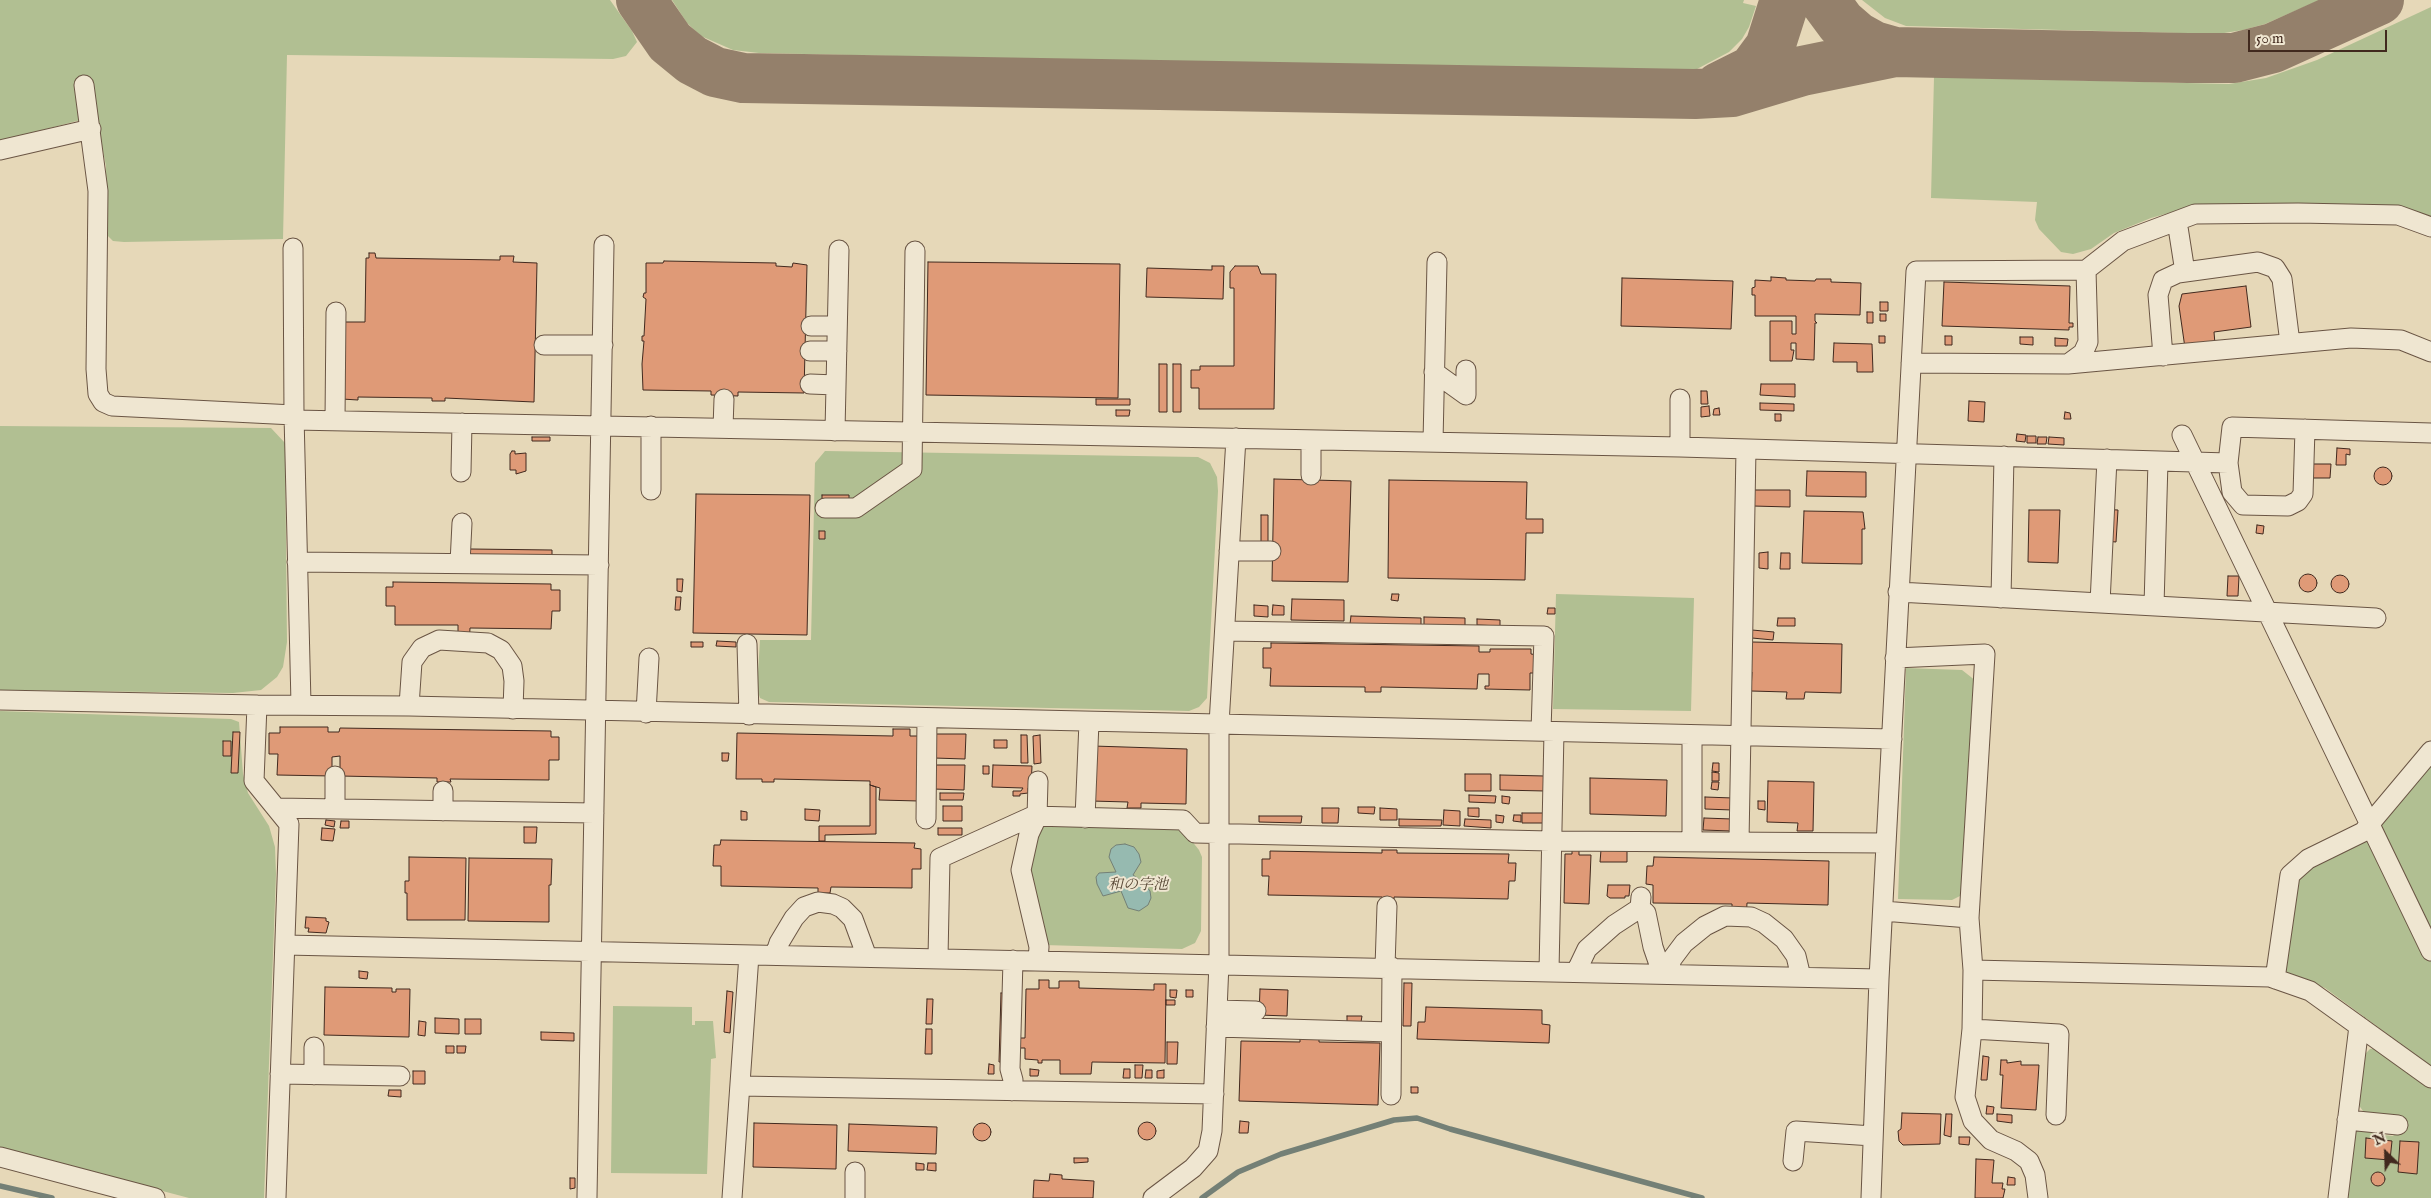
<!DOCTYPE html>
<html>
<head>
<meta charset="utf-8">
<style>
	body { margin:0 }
	#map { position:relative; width:2431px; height:1198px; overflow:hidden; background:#e6d8b8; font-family:"IM FELL English",serif }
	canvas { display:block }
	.north { position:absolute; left:2361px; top:1128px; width:50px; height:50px; -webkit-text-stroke:4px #efe6d1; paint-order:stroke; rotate:336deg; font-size:14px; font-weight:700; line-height:20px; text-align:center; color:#41291e }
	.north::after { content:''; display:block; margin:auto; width:18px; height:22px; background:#41291e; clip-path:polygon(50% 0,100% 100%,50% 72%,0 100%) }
	.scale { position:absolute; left:2248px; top:30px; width:139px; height:22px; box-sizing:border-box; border:2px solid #41291e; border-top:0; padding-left:6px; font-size:15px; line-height:18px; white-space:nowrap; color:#41291e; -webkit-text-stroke:4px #efe6d1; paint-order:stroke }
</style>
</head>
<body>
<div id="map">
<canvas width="2431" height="1198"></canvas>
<div class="north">N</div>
<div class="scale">50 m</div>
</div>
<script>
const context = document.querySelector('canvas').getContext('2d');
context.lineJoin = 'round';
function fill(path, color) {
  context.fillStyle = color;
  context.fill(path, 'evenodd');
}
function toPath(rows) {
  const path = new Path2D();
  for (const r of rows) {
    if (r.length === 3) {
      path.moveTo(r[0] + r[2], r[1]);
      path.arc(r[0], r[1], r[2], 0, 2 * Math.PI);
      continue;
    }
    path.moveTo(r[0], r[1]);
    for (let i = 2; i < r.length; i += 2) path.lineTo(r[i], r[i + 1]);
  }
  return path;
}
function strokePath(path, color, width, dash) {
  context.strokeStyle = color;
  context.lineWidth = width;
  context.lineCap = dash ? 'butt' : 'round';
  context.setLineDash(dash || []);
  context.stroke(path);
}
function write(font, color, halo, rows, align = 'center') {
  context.font = font + ' "IM FELL English","Noto Serif JP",serif';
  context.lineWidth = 4;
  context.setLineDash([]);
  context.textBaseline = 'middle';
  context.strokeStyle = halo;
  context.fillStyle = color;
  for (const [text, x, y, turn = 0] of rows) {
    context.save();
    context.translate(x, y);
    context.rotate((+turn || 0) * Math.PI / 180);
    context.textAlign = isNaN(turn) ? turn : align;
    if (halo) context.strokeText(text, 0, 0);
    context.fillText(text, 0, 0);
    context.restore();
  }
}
const green = toPath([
	[0,0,610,0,632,31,637,42,626,56,613,59,287,55,283,239,124,242,113,241,107,235,106,166,96,116,0,141],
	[672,0,1744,0,1743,3,1756,6,1749,27,1742,39,1729,52,1697,69,1673,73,759,53,733,50,701,36,687,23],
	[1862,0,2320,0,2265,24,2243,30,2218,34,1906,26,1885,18],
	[2431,7,2431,218,2187,208,2151,218,2114,233,2091,249,2073,254,2061,252,2039,229,2035,220,2037,202,1931,198,1934,77,2229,84,2266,78,2317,60],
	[0,426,271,428,285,443,287,642,283,667,277,677,261,690,233,693,0,690],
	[825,451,1198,457,1210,463,1217,477,1218,491,1207,698,1199,707,1189,711,769,702,760,698,757,689,760,640,811,640,815,463],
	[1556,594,1694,598,1691,711,1553,709],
	[1906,668,1962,670,1976,681,1962,895,1952,900,1898,899],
	[0,711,231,719,239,722,243,774,248,793,269,826,275,847,276,874,264,1198,189,1198,0,1148],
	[2431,763,2431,938,2377,829],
	[1039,821,1179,825,1199,850,1202,857,1201,931,1195,943,1182,949,1044,945,1031,895,1028,853],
	[2370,832,2431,957,2431,1066,2325,988,2282,970,2299,874],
	[613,1006,692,1007,692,1025,695,1025,695,1021,713,1021,716,1058,711,1059,707,1174,611,1173],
	[2377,1048,2431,1087,2431,1198,2345,1198,2352,1140,2356,1132,2363,1129,2370,1131,2374,1134,2393,1136,2395,1134,2363,1111,2358,1104,2363,1056,2370,1049]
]);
const water = toPath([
	[1125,844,1134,847,1139,854,1141,862,1133,875,1143,882,1150,891,1151,898,1148,905,1139,911,1128,908,1121,891,1103,896,1097,884,1096,877,1099,873,1116,872,1109,857,1111,849,1116,845,1125,844]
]);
const stream = toPath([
	[0,1186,52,1198],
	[1202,1198,1238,1172,1281,1154,1394,1120,1417,1118,1450,1129,1702,1198]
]);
const taxiway = toPath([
	[641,0,670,42,692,60,715,72,743,78,1695,94,1732,92,1802,71,1895,52],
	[1824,0,1841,23,1856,36,1874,46,1895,52,2188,58,2234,58,2273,48,2379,0],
	[1719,87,1753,70,1770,47,1785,0]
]);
const building = toPath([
	[369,253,375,253,376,258,500,260,500,256,514,256,513,262,537,263,534,402,445,398,445,401,432,401,432,398,358,397,358,400,342,399,344,322,365,322,366,258,369,258,369,253],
	[664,261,776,263,776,266,792,267,793,263,807,265,804,393,738,392,738,396,711,395,711,391,643,390,642,364,644,341,642,341,642,336,644,336,646,299,643,297,644,293,646,293,646,263,663,263,664,261],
	[928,262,1120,264,1118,398,926,395,928,262],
	[1212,266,1224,266,1223,299,1146,297,1147,268,1212,270,1212,266],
	[1235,266,1258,266,1261,274,1276,274,1274,409,1199,409,1199,388,1191,388,1191,370,1200,370,1200,366,1234,366,1234,288,1230,288,1230,272,1235,266],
	[1771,277,1786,278,1786,280,1815,281,1816,279,1831,279,1831,282,1861,283,1860,315,1815,314,1815,321,1817,323,1815,323,1814,360,1796,359,1796,343,1791,343,1791,350,1794,350,1792,361,1770,361,1770,321,1792,321,1792,334,1796,334,1796,316,1755,316,1755,295,1752,295,1752,288,1755,287,1755,280,1771,281,1771,277],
	[1622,278,1733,281,1731,329,1621,326,1622,278],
	[1944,282,2070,286,2069,323,2073,323,2073,327,2069,327,2069,330,1942,326,1944,282],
	[2246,286,2251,327,2214,332,2215,344,2185,348,2179,306,2182,294,2246,286],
	[1880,302,1888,302,1888,311,1880,311,1880,302],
	[1867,312,1873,312,1873,323,1867,323,1867,312],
	[1880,314,1886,314,1886,321,1880,321,1880,314],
	[1879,336,1885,336,1885,343,1879,343,1879,336],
	[1945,336,1952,336,1952,345,1945,345,1945,336],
	[2020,337,2033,337,2033,345,2020,344,2020,337],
	[2055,338,2068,339,2067,346,2055,346,2055,338],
	[1834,343,1872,344,1873,372,1857,372,1857,362,1833,362,1834,343],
	[1159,364,1167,364,1167,412,1159,412,1159,364],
	[1173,364,1181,364,1181,412,1173,412,1173,364],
	[1761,384,1795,384,1795,397,1760,395,1761,384],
	[1701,391,1707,391,1708,404,1701,404,1701,391],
	[1096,399,1130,399,1130,405,1096,405,1096,399],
	[1969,401,1985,402,1984,422,1968,421,1969,401],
	[1760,403,1794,404,1794,411,1760,410,1760,403],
	[1709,406,1710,416,1701,417,1701,407,1709,406],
	[1719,408,1720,415,1713,415,1714,409,1719,408],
	[1116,410,1130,410,1129,416,1116,416,1116,410],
	[2065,412,2070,413,2071,419,2064,419,2065,412],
	[1775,414,1781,414,1781,421,1775,421,1775,414],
	[2017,434,2026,435,2025,442,2016,441,2017,434],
	[2027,436,2036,436,2036,443,2027,443,2027,436],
	[532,437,550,437,550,441,532,441,532,437],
	[2038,437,2047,437,2046,444,2037,444,2038,437],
	[2049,437,2064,438,2064,445,2048,444,2049,437],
	[2337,448,2350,449,2350,455,2346,454,2346,465,2336,465,2337,448],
	[512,451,515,451,515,454,526,453,526,471,516,474,516,470,510,470,510,454,512,451],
	[2312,464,2331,464,2330,478,2311,478,2312,464],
	[2383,476,9],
	[1807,471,1866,472,1866,497,1806,496,1807,471],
	[1274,479,1351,481,1348,582,1272,581,1274,479],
	[1389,480,1527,482,1526,519,1543,519,1543,533,1526,533,1525,580,1388,578,1389,480],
	[1753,490,1790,490,1790,507,1753,506,1753,490],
	[696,494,810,495,807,635,693,633,696,494],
	[822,495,849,495,849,503,822,503,822,495],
	[2097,509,2118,510,2116,542,2095,540,2097,509],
	[2029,510,2060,510,2058,563,2028,562,2029,510],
	[1804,511,1863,512,1865,529,1862,529,1862,564,1802,563,1804,511],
	[1261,515,1268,515,1268,543,1261,543,1261,515],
	[2257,525,2264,526,2263,534,2256,533,2257,525],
	[819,531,825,531,825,539,819,539,819,531],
	[470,549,552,550,552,558,470,557,470,549],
	[1768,552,1768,569,1759,568,1759,553,1768,552],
	[1781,553,1790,553,1790,569,1780,569,1781,553],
	[2308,583,9],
	[2340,584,9],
	[2228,576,2239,576,2238,596,2227,596,2228,576],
	[677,579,683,579,682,592,677,591,677,579],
	[393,582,551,584,551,590,560,590,560,611,552,611,551,629,470,628,469,646,458,646,458,625,395,625,395,606,386,606,386,587,393,587,393,582],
	[1392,594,1399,594,1398,601,1391,600,1392,594],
	[676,597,681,597,680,610,675,610,676,597],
	[1292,599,1344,600,1344,621,1291,620,1292,599],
	[1254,605,1268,606,1268,617,1254,616,1254,605],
	[1273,605,1284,606,1284,615,1272,615,1273,605],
	[1548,608,1555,608,1555,614,1547,614,1548,608],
	[1351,616,1421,618,1421,625,1350,624,1351,616],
	[1424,617,1465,618,1465,626,1424,625,1424,617],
	[1778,618,1795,618,1795,626,1777,626,1778,618],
	[1477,619,1500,620,1500,626,1477,625,1477,619],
	[1752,630,1774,632,1773,640,1752,638,1752,630],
	[717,641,736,642,736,647,716,646,717,641],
	[691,642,703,642,703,647,691,647,691,642],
	[1752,642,1842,644,1841,693,1805,692,1804,699,1786,699,1787,692,1751,691,1752,672,1749,672,1752,642],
	[1271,643,1479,646,1479,652,1490,652,1490,649,1531,649,1531,654,1538,655,1538,673,1530,673,1530,690,1485,689,1485,686,1489,686,1489,674,1478,674,1477,689,1381,687,1381,692,1365,692,1365,687,1270,686,1271,668,1263,668,1263,648,1271,648,1271,643],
	[280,727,328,727,328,732,339,732,340,728,551,731,551,737,559,737,559,760,549,760,549,780,450,779,451,782,437,782,437,778,340,776,340,756,332,757,332,776,277,775,278,754,269,754,269,733,280,733,280,727],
	[893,729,910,729,910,736,920,736,919,801,879,800,880,788,870,785,870,781,774,779,774,782,762,782,762,779,736,779,737,733,893,736,893,729],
	[233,732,240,732,238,773,231,773,233,732],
	[935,734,966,734,965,759,934,758,935,734],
	[1021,735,1027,735,1028,763,1021,763,1021,735],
	[1040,735,1041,763,1034,764,1033,736,1040,735],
	[994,740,1007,740,1007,748,994,748,994,740],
	[223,741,231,741,231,756,223,756,223,741],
	[1093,746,1187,749,1186,804,1141,803,1141,808,1127,808,1128,802,1091,801,1093,746],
	[722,753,729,753,728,761,722,761,722,753],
	[1713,763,1719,763,1719,772,1712,771,1713,763],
	[934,765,965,765,964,790,933,789,934,765],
	[993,765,1032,766,1031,788,1028,788,1028,793,1020,794,1020,796,1013,796,1013,791,1021,791,1023,788,992,787,993,765],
	[983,766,989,766,989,774,983,774,983,766],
	[1712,772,1719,773,1719,781,1712,781,1712,772],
	[1465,774,1491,774,1491,791,1465,791,1465,774],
	[1500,775,1545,776,1545,791,1500,790,1500,775],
	[1590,778,1667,780,1666,816,1590,814,1590,778],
	[1768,781,1814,782,1813,831,1797,831,1798,823,1767,822,1768,781],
	[1712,782,1719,782,1718,790,1711,789,1712,782],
	[870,785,876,787,876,834,825,835,825,841,819,841,819,826,870,826,870,785],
	[940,793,964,793,963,800,940,800,940,793],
	[1469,795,1496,796,1495,803,1469,802,1469,795],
	[1502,796,1510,797,1509,804,1502,803,1502,796],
	[1705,797,1733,798,1732,810,1705,809,1705,797],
	[1758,801,1765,801,1765,810,1758,809,1758,801],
	[943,806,962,806,962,821,943,821,943,806],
	[1358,807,1375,807,1374,814,1358,813,1358,807],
	[1322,808,1339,808,1338,823,1322,823,1322,808],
	[1380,808,1397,809,1397,820,1380,820,1380,808],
	[1468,808,1479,808,1479,817,1468,816,1468,808],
	[805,809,820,810,819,821,805,820,805,809],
	[1444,810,1460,811,1460,826,1443,825,1444,810],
	[741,811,747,812,747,820,741,820,741,811],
	[1522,813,1545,813,1545,823,1522,823,1522,813],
	[1496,815,1504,816,1503,823,1496,822,1496,815],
	[1514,815,1521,815,1521,822,1513,821,1514,815],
	[1259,816,1302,816,1301,823,1259,822,1259,816],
	[1704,818,1732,819,1731,831,1703,830,1704,818],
	[1399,819,1442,820,1441,826,1399,826,1399,819],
	[1465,819,1491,820,1491,828,1464,826,1465,819],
	[326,820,335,821,334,827,325,825,326,820],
	[341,821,349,821,349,828,340,828,341,821],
	[524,827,537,827,536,843,524,843,524,827],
	[322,828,335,829,333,841,321,840,322,828],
	[938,828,962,828,962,835,938,835,938,828],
	[721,840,915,843,914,848,921,849,921,869,912,869,912,888,831,887,830,893,818,893,818,888,721,886,721,866,713,866,714,845,720,845,721,840],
	[1382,850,1397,850,1397,853,1509,854,1508,863,1516,863,1515,881,1509,881,1508,899,1394,897,1394,903,1382,903,1382,897,1268,895,1269,876,1262,876,1262,859,1270,859,1270,851,1382,853,1382,850],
	[1572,850,1579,850,1579,855,1591,855,1589,904,1564,903,1565,854,1572,854,1572,850],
	[1601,850,1627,851,1627,862,1600,862,1601,850],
	[409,857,466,858,465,920,407,920,407,893,405,893,405,881,409,881,409,857],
	[1654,857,1829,861,1828,905,1747,903,1746,921,1732,921,1732,904,1653,903,1653,885,1646,884,1647,866,1653,866,1654,857],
	[469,858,552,859,551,885,549,885,549,922,468,921,469,858],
	[1608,885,1630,885,1629,896,1625,896,1625,898,1610,898,1607,896,1608,885],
	[306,917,326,918,326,921,329,922,326,933,308,932,309,928,305,928,306,917],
	[359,971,368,972,367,979,359,978,359,971],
	[1039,980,1049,980,1049,988,1059,988,1059,981,1079,981,1079,988,1154,990,1154,984,1166,984,1165,1063,1092,1062,1091,1074,1060,1074,1060,1060,1042,1060,1042,1063,1038,1063,1038,1060,1025,1059,1025,1048,1018,1048,1018,1038,1025,1038,1026,989,1039,989,1039,980],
	[1404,983,1412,983,1411,1026,1403,1026,1404,983],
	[325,987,392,988,392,992,396,992,396,989,410,989,409,1037,324,1035,325,987],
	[1260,989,1288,990,1287,1016,1259,1015,1260,989],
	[1170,990,1177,990,1176,998,1170,997,1170,990],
	[1186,990,1193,990,1193,997,1186,997,1186,990],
	[727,991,733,992,730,1033,724,1032,727,991],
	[1001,993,1007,993,1006,1062,999,1062,1001,993],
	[927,999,933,999,932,1024,926,1024,927,999],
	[1166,1000,1175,1000,1175,1005,1166,1005,1166,1000],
	[1426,1007,1542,1010,1542,1024,1550,1025,1549,1043,1417,1039,1418,1022,1425,1022,1426,1007],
	[1347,1016,1362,1016,1361,1022,1347,1022,1347,1016],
	[435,1018,459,1019,459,1034,435,1033,435,1018],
	[465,1019,481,1019,481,1034,465,1034,465,1019],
	[419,1021,426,1022,425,1036,418,1035,419,1021],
	[926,1029,932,1029,932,1054,925,1054,926,1029],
	[541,1032,574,1033,574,1041,541,1040,541,1032],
	[1300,1038,1319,1039,1319,1042,1380,1043,1378,1105,1239,1101,1241,1041,1300,1042,1300,1038],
	[1167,1042,1178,1042,1177,1064,1167,1064,1167,1042],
	[446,1046,454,1046,454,1053,446,1053,446,1046],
	[457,1046,466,1046,465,1053,457,1053,457,1046],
	[1983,1056,1989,1057,1987,1080,1981,1080,1983,1056],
	[2001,1060,2007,1060,2007,1063,2021,1061,2021,1065,2039,1065,2036,1110,2001,1108,2003,1075,2000,1075,2001,1060],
	[989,1064,994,1065,994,1074,988,1074,989,1064],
	[1135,1065,1143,1065,1142,1078,1135,1078,1135,1065],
	[1030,1069,1039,1070,1038,1076,1030,1076,1030,1069],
	[1124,1069,1130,1069,1130,1078,1123,1078,1124,1069],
	[1146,1070,1152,1070,1152,1078,1145,1078,1146,1070],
	[1164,1070,1164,1078,1157,1078,1157,1071,1164,1070],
	[413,1071,425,1071,425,1084,413,1084,413,1071],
	[1411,1087,1418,1087,1418,1093,1411,1093,1411,1087],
	[389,1090,401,1090,401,1097,388,1096,389,1090],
	[1987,1106,1994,1107,1993,1114,1986,1114,1987,1106],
	[1902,1113,1941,1114,1940,1144,1903,1145,1899,1141,1898,1131,1901,1129,1902,1113],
	[1946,1114,1952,1114,1951,1137,1944,1135,1946,1114],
	[1997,1114,2012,1115,2012,1123,1997,1121,1997,1114],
	[1240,1121,1249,1122,1248,1133,1239,1133,1240,1121],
	[1147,1131,9],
	[754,1123,837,1125,836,1169,753,1167,754,1123],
	[982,1132,9],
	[849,1124,937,1127,936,1154,848,1151,849,1124],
	[1959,1137,1970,1137,1969,1145,1959,1144,1959,1137],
	[2366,1138,2392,1141,2390,1160,2365,1158,2366,1138],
	[2400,1141,2419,1142,2417,1174,2398,1172,2400,1141],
	[1074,1158,1088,1158,1088,1162,1074,1163,1074,1158],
	[1976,1159,1994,1160,1992,1183,2003,1183,2002,1189,2005,1189,2003,1198,1975,1198,1976,1159],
	[916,1163,924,1164,924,1170,916,1170,916,1163],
	[928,1163,936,1163,936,1171,927,1170,928,1163],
	[2378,1179,7],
	[1050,1174,1062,1175,1062,1179,1094,1181,1093,1198,1033,1198,1034,1180,1049,1181,1050,1174],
	[2008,1177,2015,1178,2015,1185,2007,1185,2008,1177],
	[570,1178,575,1178,575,1188,570,1189,570,1178]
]);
const minor = toPath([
	[84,85,98,191,96,369,98,394,103,402,112,406,294,415],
	[0,150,91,129],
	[2177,221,2185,272],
	[293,248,294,415,301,704],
	[811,326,837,326],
	[544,345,603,345],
	[810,351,837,351],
	[2163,356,2158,295,2163,280,2178,273,2258,262,2275,268,2282,279,2290,343],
	[1911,363,2068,364,2083,353,2088,342,2086,270],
	[2068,364,2351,338,2401,340,2431,352],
	[1434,372,1466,395,1466,370],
	[810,384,836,385],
	[294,420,1680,447,2228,463,2232,427,2431,433],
	[335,420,336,312],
	[651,426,651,490],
	[723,428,724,399],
	[835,431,839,250],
	[2182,435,2431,951],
	[1433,442,1437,262],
	[1680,447,1680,399],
	[2228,463,2232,492,2243,505,2288,506,2298,501,2303,494,2305,429],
	[461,472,462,423],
	[1311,475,1311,440],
	[825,508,856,508,912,469,915,251],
	[1229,551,1271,551],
	[297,562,599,565],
	[460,563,462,523],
	[1898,592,2376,618],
	[2001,598,2004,456],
	[2100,603,2107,459],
	[2154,606,2158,461],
	[1225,631,1544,636,1541,731],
	[747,644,749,715],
	[1895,658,1985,654,1969,918,1973,970,1972,1029,1965,1097,1973,1121,1991,1140,2016,1151,2029,1161,2035,1175,2038,1198],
	[0,700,257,705],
	[409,706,412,662,422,648,439,640,488,643,501,650,512,666,514,681,513,709],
	[646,713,649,658],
	[1038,781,1037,817,1029,834,1021,870,1039,947,1038,960],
	[443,791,443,811],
	[276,808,594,813],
	[335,809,335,776],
	[1085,818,1089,722],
	[926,819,927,718],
	[1692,842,1692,735],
	[1739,842,1746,449],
	[1640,908,1646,913,1653,947,1662,973],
	[1883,911,1969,918],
	[285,945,1879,979],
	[775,955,779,943,794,918,804,907,818,902,833,904,842,908,853,919,867,957],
	[938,958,940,858,1033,816,1183,820,1195,833,1550,841,1886,843],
	[1385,967,1387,906],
	[1973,970,2270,977,2310,991,2431,1078],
	[1549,971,1554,732],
	[1576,972,1587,949,1614,925,1640,908,1641,897],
	[1667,974,1672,959,1684,943,1705,926,1725,916,1751,917,1764,923,1784,939,1796,956,1801,977],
	[2275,979,2290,875,2308,859,2363,832,2431,751],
	[1217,1010,1256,1011],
	[1216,1027,1391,1032],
	[1972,1029,2059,1034,2056,1115],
	[280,1074,400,1076],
	[314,1075,314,1047],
	[740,1086,1214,1094],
	[1012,1091,1013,1080,1010,1069,1013,960],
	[1391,1095,1392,967],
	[2347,1120,2398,1125],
	[0,1157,155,1198],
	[1793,1161,1796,1131,1873,1136],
	[855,1172,855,1198],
	[276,1198,289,824,254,781,257,705,409,706,1892,739],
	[587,1198,604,245],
	[732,1198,749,955],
	[1153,1198,1193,1168,1208,1151,1212,1131,1219,963,1219,724,1236,438],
	[1871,1198,1879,979,1916,271,2086,270,2123,241,2195,214,2298,213,2398,215,2431,227],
	[2338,1198,2359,1026]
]);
const parkNames = [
	["和の字池",1138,886]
];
fill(green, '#b1bf92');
fill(water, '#96bab0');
strokePath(water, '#748076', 1);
strokePath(stream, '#748076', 5.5);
strokePath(taxiway, '#94806b', 50);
fill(building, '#df9a77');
strokePath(building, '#41291e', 1);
strokePath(minor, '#6a5544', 21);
strokePath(minor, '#efe6d1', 19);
write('italic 15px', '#574735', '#efe6d1', parkNames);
</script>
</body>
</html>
